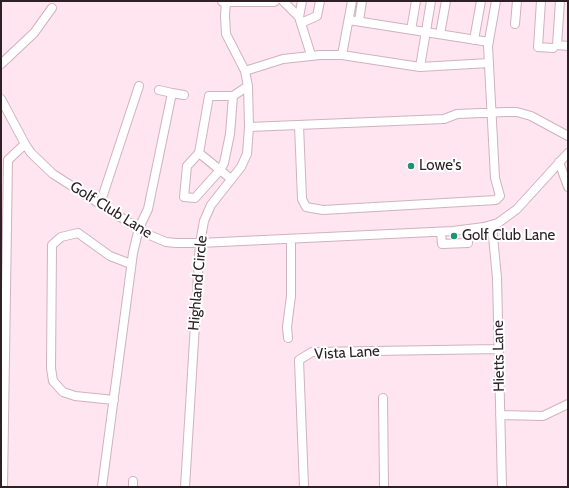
<!DOCTYPE html>
<html>
<head>
<meta charset="utf-8">
<style>
	body { margin:0 }
	#map { position:relative; width:569px; height:488px; overflow:hidden; background:#fee5ef; font-family:Cabin,sans-serif }
	canvas { display:block }
	.frame { position:absolute; inset:0; border:2px solid #2d2126; pointer-events:none }
</style>
</head>
<body>
<div id="map">
<canvas width="569" height="488"></canvas>
<div class="frame"></div>
</div>
<script>
const context = document.querySelector('canvas').getContext('2d');
context.lineJoin = 'round';
function toPath(rows) {
  const path = new Path2D();
  for (const r of rows) {
    path.moveTo(r[0], r[1]);
    for (let i = 2; i < r.length; i += 2) path.lineTo(r[i], r[i + 1]);
  }
  return path;
}
function strokePath(path, color, width, dash) {
  context.strokeStyle = color;
  context.lineWidth = width;
  context.lineCap = dash ? 'butt' : 'round';
  context.setLineDash(dash || []);
  context.stroke(path);
}
function write(font, color, halo, rows, align = 'center') {
  context.font = font + ' Cabin,sans-serif';
  context.lineWidth = 4;
  context.setLineDash([]);
  context.textBaseline = 'middle';
  context.strokeStyle = halo;
  context.fillStyle = color;
  for (const [text, x, y, turn = 0] of rows) {
    context.save();
    context.translate(x, y);
    context.rotate((+turn || 0) * Math.PI / 180);
    context.textAlign = isNaN(turn) ? turn : align;
    if (halo) context.strokeText(text, 0, 0);
    context.fillText(text, 0, 0);
    context.restore();
  }
}
const minor = toPath([
	[283,1,299,17],
	[302,1,299,17,311,55],
	[541,1,538,47,553,48],
	[560,1,557,45,568,46],
	[349,20,489,42],
	[359,21,362,1],
	[301,23,317,16,320,1],
	[515,24,517,1],
	[411,30,416,1],
	[440,34,446,1],
	[474,40,481,1],
	[342,55,352,1],
	[1,64,34,33,52,8],
	[420,67,431,1],
	[245,71,283,59,320,55,342,55,420,67,489,63],
	[159,90,172,93],
	[233,96,248,86],
	[1,99,25,144,31,153,53,174,147,234,166,242,176,243,200,243,453,231,484,227,498,223,517,209,568,153],
	[299,125,302,199,306,207,323,210,496,200,500,196,495,178,488,46,496,1],
	[249,127,444,119,457,114,506,112,517,112,531,116,568,136],
	[199,153,209,96,233,96,230,134,224,163,220,170,195,198,184,197,187,166,199,153,220,170,231,179],
	[559,162,568,187],
	[100,204,139,86],
	[492,226,497,278,502,487],
	[441,232,442,244,468,243,468,230],
	[288,338,287,327,291,296,291,239],
	[383,398,384,487],
	[114,400,75,396,63,392,53,381,51,368,52,245,61,237,78,233,110,256,131,264],
	[500,415,543,416,568,404],
	[3,487,8,160,25,144],
	[102,487,133,253,139,228,148,209,172,93,184,95],
	[133,487,133,481],
	[185,487,200,243,204,221,211,205,241,167,247,154,249,127,248,86,245,71,226,34,225,16,226,1],
	[304,487,299,360,312,352,499,349]
]);
const major = toPath([
	[223,1,274,1]
]);
const markers = [
	[411,166,4,"#209275"],
	[454,236,4,"#209275"]
];
const poiNames = [
	["Lowe's",419,166],
	["Golf Club Lane",462,236]
];
const streetNames = [
	["Golf Club Lane",111,210,32],
	["Highland Circle",198,283,-85],
	["Vista Lane",347,353,-3],
	["Hietts Lane",499,356,-91]
];
strokePath(minor, '#d0b2bf', 10);
strokePath(major, '#d0b2bf', 12);
strokePath(minor, '#fff', 8);
strokePath(major, '#fff', 10);
for (const [x, y, r, color] of markers) {
  const dot = new Path2D();
  dot.arc(x, y, r, 0, 2 * Math.PI);
  context.fillStyle = color;
  context.fill(dot);
  strokePath(dot, '#fff', 1.5);
}
write('15px', '#2d2126', '#fff', poiNames, 'left');
write('15px', '#2d2126', '#fff', streetNames);
</script>
</body>
</html>
